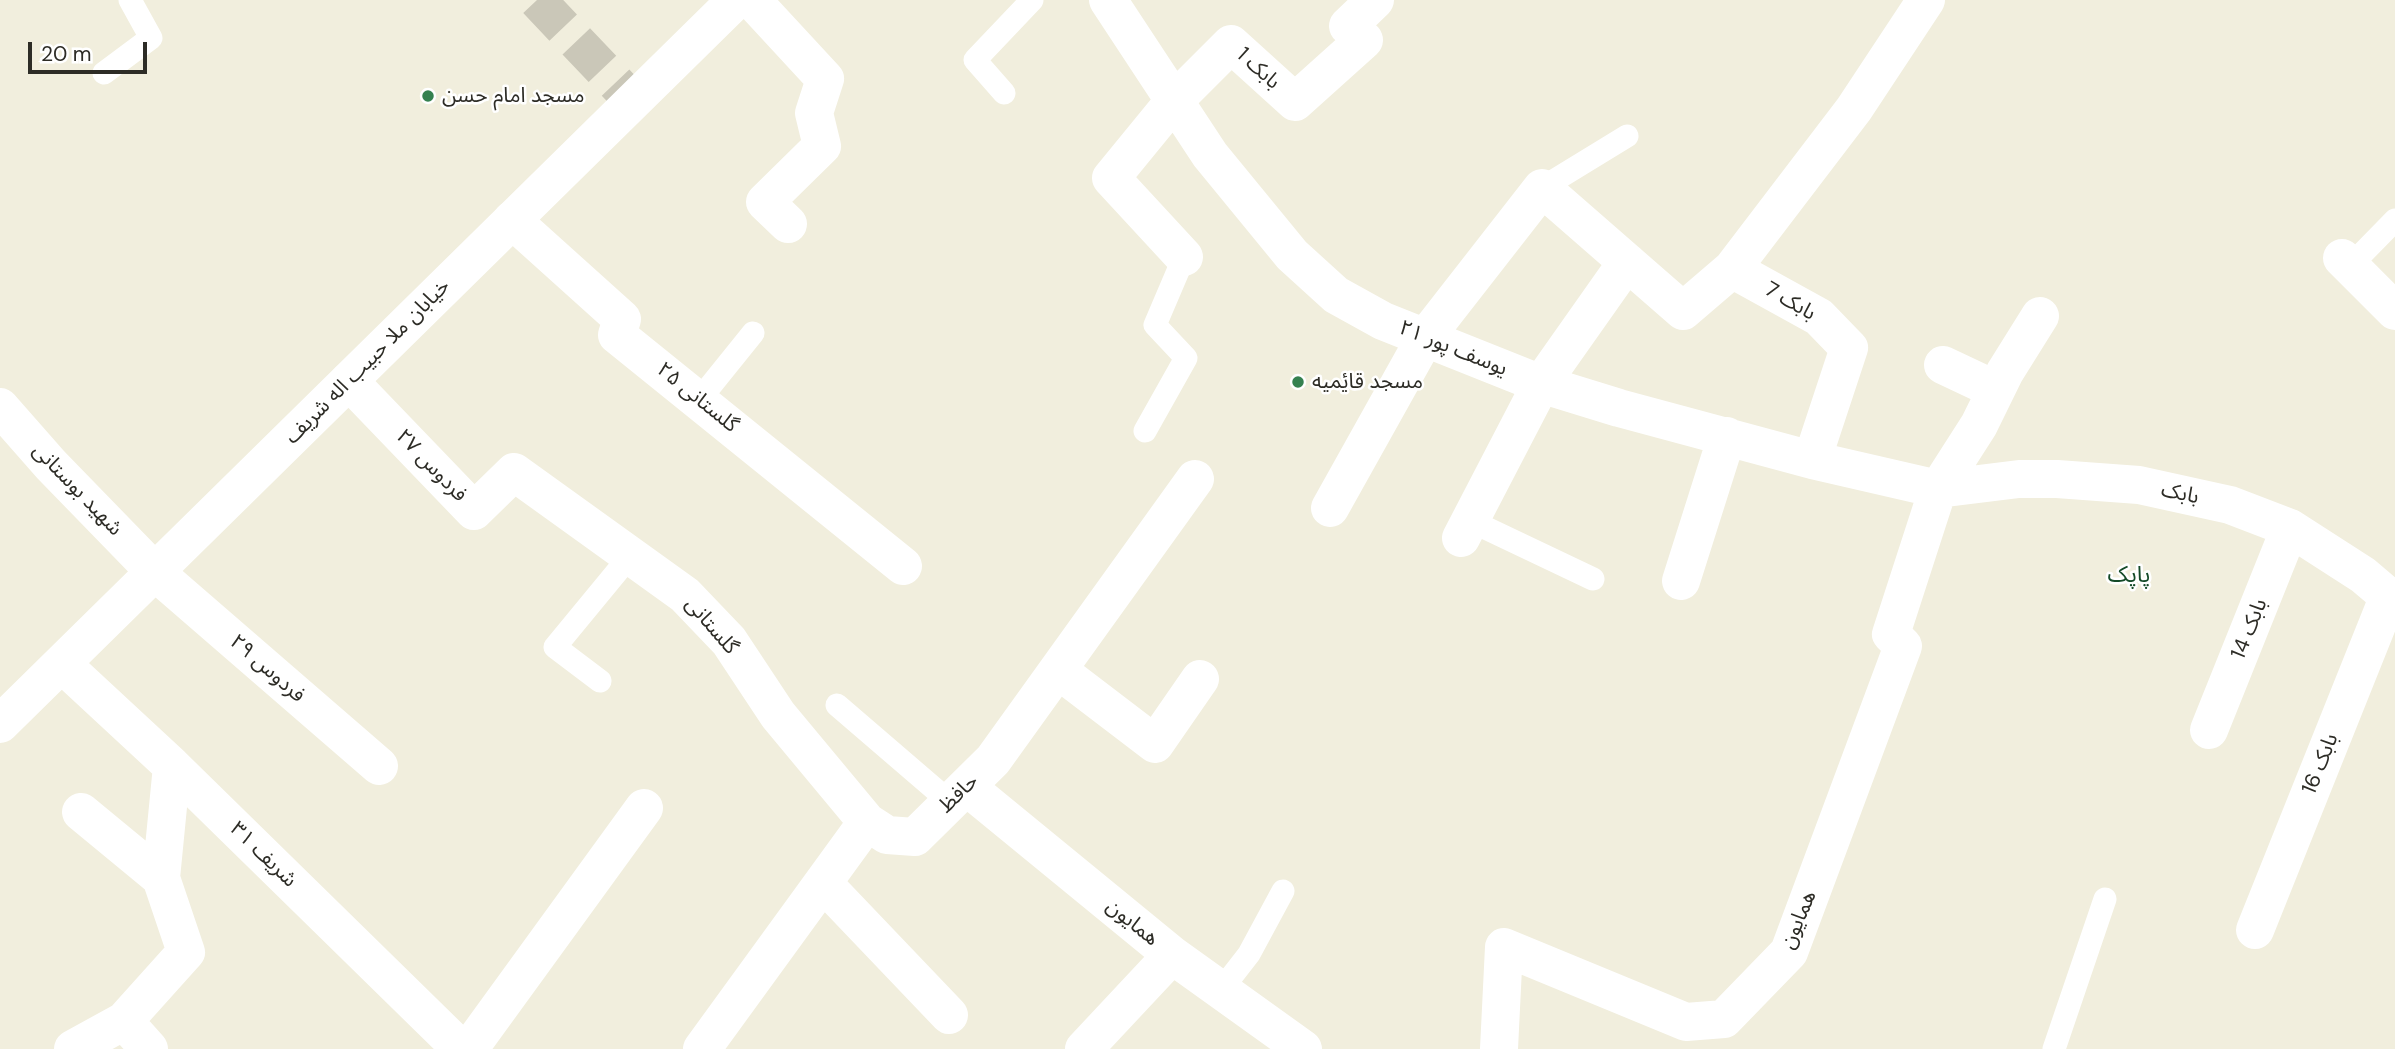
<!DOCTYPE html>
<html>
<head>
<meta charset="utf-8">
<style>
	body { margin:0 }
	#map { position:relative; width:2395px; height:1049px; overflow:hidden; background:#f1eedd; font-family:"DM Sans",sans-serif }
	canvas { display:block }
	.scale { position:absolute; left:28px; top:42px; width:119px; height:32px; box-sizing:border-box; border:4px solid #2d2c26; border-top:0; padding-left:9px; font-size:21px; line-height:24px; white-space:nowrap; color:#2d2c26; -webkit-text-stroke:5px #fff; paint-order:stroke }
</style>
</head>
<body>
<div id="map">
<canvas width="2395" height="1049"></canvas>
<div class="scale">20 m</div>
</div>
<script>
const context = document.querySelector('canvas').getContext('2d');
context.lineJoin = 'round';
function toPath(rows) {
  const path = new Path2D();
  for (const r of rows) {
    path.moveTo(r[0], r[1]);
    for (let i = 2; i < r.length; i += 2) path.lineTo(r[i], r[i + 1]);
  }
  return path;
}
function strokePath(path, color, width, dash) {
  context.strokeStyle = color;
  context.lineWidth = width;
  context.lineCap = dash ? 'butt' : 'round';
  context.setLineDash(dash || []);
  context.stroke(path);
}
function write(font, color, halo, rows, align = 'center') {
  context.font = font + ' "DM Sans","Noto Sans Arabic",sans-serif';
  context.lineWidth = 5;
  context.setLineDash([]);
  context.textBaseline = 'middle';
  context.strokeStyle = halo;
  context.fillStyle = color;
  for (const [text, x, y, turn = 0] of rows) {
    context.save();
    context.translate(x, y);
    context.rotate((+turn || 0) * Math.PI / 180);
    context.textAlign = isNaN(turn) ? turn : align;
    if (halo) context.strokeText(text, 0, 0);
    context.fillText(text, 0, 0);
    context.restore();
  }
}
const minorTunnel = toPath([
	[537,0,633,101]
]);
const service = toPath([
	[104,73,151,38,130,0],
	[1004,93,975,60,1032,0],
	[1542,188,1627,136],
	[2350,266,2395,220],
	[699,400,753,333],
	[1145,431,1186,358,1155,325,1184,257],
	[1471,521,1593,579],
	[600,681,555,647,630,556],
	[837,705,951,803],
	[1221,990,1249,954,1283,891],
	[2054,1049,2105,899]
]);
const minor = toPath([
	[752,0,825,79,814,113,822,146,765,202,788,224],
	[1108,0,1210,155,1292,255,1336,295,1383,321,1541,384,1619,408,1812,460,1938,489,2019,479,2057,479,2139,485,2230,505,2290,528,2363,575,2395,602],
	[512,220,622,319,617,335,903,566],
	[1184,257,1111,178,1174,101,1231,44,1295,102,1364,40,1348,26,1375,0],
	[2342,258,2395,311],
	[1732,269,1819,317,1849,348,1812,460],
	[1943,365,1996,390],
	[349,381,474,511,514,472,685,595,729,641,778,715,867,822,887,835,915,837,993,760,1195,479],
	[0,407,51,465,155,572,379,766],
	[1330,508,1425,338,1542,188,1683,311,1732,269,1854,109,1926,0],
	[1461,538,1541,384,1627,262],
	[1681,581,1727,436],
	[62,664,172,766,461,1049],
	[1058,670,1155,744,1200,679],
	[2209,730,2290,528],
	[967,787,1172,955,1303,1049],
	[81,812,161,878],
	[823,883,949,1015],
	[2255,930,2388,598],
	[124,1021,149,1049],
	[73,1049,124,1021,186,952,161,878,172,766],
	[469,1049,644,808],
	[702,1049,867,822],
	[1084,1049,1172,955],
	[1499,1049,1504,947,1686,1022,1724,1019,1789,952,1903,646,1891,634,1938,489,1979,425,2005,372,2040,316]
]);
const secondary = toPath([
	[0,724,736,0]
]);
const markers = [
	[428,96,7,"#358150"],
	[1298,382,7,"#358150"]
];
const streetNames = [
	["بابک 1",1258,69,42],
	["بابک 7",1790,302,30],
	["یوسف پور ۲۱",1453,349,22],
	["خیابان ملا حبیب اله شریف",368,362,-45],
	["گلستانی ۲۵",697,398,39],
	["فردوس ۲۷",431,466,46],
	["شهید بوستانی",77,490,46],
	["بابک",2180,494,12],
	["گلستانی",711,626,49],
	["بابک 14",2250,629,-68],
	["فردوس ۲۹",267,669,41],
	["بابک 16",2321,764,-68],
	["حافظ",959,794,-44],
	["شریف ۳۱",263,855,44],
	["همایون",1799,920,-67],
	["همایون",1132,923,39]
];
const poiNames = [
	["مسجد امام حسن",442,96],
	["مسجد قایٔمیه",1312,382]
];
const neighbourhoodNames = [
	["پاپک",2129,576]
];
strokePath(minorTunnel, '#cac7b8', 38, [38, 19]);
strokePath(service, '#fff', 23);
strokePath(minor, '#fff', 38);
strokePath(secondary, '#fff', 38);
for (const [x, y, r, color] of markers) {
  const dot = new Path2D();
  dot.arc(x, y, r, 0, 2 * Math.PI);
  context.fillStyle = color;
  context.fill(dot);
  strokePath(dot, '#fff', 2.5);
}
write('21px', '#2d2c26', '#fff', streetNames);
write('21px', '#2d2c26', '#fff', poiNames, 'left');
write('23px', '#144a28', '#fff', neighbourhoodNames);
</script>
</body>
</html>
